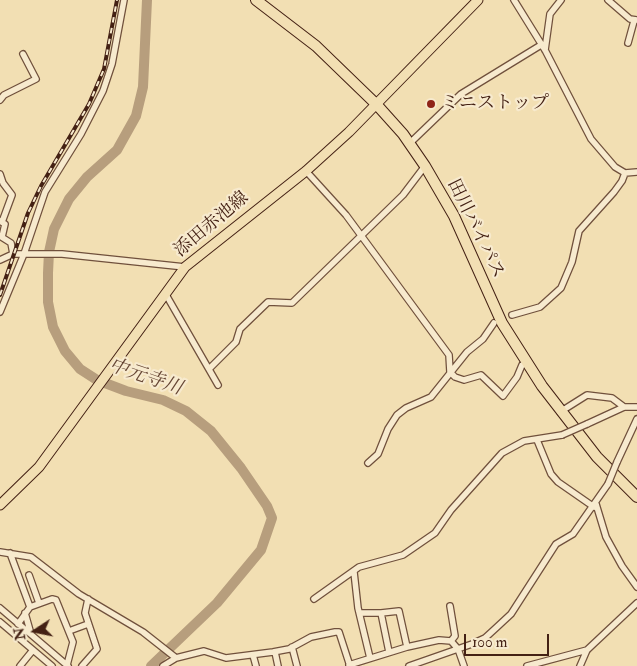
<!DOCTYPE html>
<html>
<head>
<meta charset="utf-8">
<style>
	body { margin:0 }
	#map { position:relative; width:637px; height:666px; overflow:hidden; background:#f2dfb3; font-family:"IM FELL Double Pica",serif }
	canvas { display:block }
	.north { position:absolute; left:10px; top:606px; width:50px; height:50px; -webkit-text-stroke:4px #f7eace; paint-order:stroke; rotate:259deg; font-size:14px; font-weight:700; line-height:20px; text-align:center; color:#442114 }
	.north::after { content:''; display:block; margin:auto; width:18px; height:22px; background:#442114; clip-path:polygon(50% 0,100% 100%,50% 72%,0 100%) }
	.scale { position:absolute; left:464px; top:634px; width:85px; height:22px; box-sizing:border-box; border:2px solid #442114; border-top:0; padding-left:6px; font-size:15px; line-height:18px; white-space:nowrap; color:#442114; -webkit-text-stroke:4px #f7eace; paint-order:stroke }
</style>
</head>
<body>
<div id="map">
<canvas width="637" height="666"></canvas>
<div class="north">N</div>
<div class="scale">100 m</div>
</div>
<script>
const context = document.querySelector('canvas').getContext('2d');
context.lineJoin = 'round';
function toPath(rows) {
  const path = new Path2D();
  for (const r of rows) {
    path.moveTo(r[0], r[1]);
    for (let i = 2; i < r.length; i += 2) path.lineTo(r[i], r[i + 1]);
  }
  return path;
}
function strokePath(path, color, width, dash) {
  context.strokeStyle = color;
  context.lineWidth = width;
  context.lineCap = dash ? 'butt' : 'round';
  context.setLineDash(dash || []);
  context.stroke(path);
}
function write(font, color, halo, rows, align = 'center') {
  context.font = font + ' "IM FELL Double Pica","Noto Serif JP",serif';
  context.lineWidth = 4.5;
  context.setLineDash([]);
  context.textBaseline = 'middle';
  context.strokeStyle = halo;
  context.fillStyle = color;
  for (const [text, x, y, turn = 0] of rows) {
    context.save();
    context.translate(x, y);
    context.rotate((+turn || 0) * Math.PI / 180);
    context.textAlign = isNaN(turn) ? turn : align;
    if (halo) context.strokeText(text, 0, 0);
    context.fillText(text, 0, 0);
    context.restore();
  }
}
const river = toPath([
	[147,0,143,87,136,116,117,150,87,177,69,199,54,229,49,252,48,273,48,302,53,327,65,351,80,369,97,380,126,391,163,400,186,411,211,431,241,468,267,506,272,518,261,550,217,603,151,666]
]);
const street = toPath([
	[514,0,545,50,591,139,615,167,625,173,637,172],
	[608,0,630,19,637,20],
	[628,43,634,21],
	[545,50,550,14,561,0],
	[0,100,4,95,36,79,23,54],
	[410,143,461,94,541,45],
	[306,171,346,215,449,355,450,372,455,377,464,380,481,375,503,396,517,377,522,365,527,362],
	[0,174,3,183,12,195,2,222],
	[0,221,5,224,2,237],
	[0,236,11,243,13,254],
	[0,260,13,254,62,254,185,267],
	[165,293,218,385],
	[0,312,24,254,45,192,81,134,103,91,112,64,124,0],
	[512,315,540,307,561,288,572,262,579,231,614,192,622,181,625,173],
	[209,369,236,342,240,329,268,302,292,303,403,195,425,166],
	[560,412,587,395,612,398,624,407],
	[587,424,624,407,637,407],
	[537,440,551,474,558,482,594,507],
	[617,462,637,419],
	[368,463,378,454,388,429,397,415,406,408,431,397,467,352,483,339,494,323],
	[596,504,606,537,622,566,637,587],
	[0,552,31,557,79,594,143,632,176,658,204,651,226,658,273,652,289,649,311,637,335,632,339,632,350,666],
	[10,553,30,607,18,624],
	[354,572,358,608,370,658],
	[29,575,39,603],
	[314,599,359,567,403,555,435,533,451,510,502,453,524,441,562,435],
	[450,606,455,636,451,641],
	[30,607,52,599,56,600,73,642,67,665],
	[0,608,68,666],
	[25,613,31,634],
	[360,613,381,613,389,652],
	[381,613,399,611,407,647],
	[0,622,52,666],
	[69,631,88,624],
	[292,647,297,666],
	[275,652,278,666],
	[253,655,256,666],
	[349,665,407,647,439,640,451,641,458,649,464,666],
	[20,666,33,650],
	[82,666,97,649,85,613,88,599],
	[163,666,176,658],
	[409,666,472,644,485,638,497,627,511,614,556,544,573,534,608,484],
	[527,666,587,650],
	[580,666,587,650,637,603]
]);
const primary = toPath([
	[0,505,39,467,185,267,306,171,349,132,478,0]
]);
const highway = toPath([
	[256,0,316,46,377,105,403,134,425,166,454,216,502,323,542,386,597,457,637,497]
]);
const rail = toPath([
	[0,295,28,213,41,186,89,104,104,69,117,0]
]);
const streetBridge = toPath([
	[562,435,587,424],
	[608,484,617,462]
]);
const markers = [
	[431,104,5,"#8f2418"]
];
const poiNames = [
	["ミニストップ",441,104]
];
const streetNames = [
	["添田赤池線",212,225,-40],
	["田川バイパス",475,229,64]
];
const waterNames = [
	["中元寺川",145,378,19]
];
strokePath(river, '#b79e7d', 10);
strokePath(street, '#70503c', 8);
strokePath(primary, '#442114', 11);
strokePath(highway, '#442114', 12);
strokePath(street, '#f7eace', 5.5);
strokePath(primary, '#f2dfb3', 9);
strokePath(highway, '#f2dfb3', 10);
strokePath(rail, '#442114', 4);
strokePath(rail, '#f7eace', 2, [5.5]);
strokePath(streetBridge, '#70503c', 8, []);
strokePath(streetBridge, '#f7eace', 5.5);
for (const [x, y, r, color] of markers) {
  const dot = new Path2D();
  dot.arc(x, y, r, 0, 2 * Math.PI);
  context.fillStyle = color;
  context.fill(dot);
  strokePath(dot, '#f7eace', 2);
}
write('18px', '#442114', '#f7eace', poiNames, 'left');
write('18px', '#442114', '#f7eace', streetNames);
write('italic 19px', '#664634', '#f7eace', waterNames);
</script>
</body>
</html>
